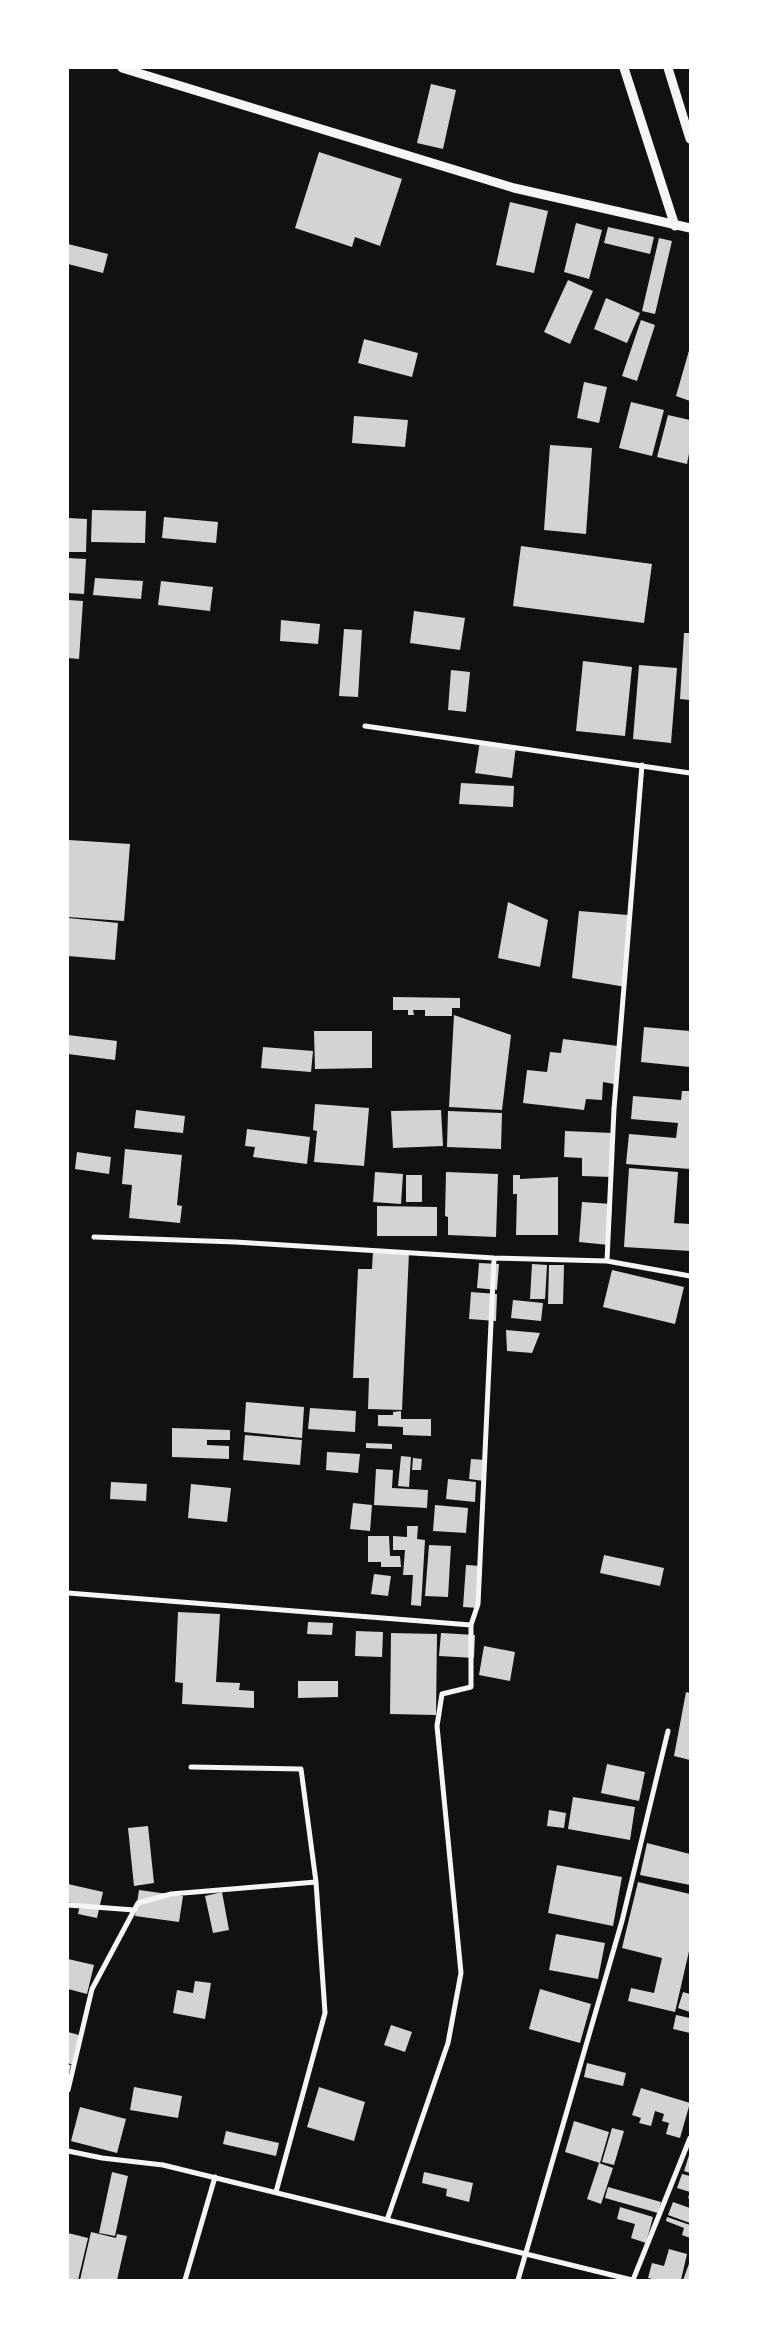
<!DOCTYPE html>
<html>
<head>
<meta charset="utf-8">
<style>
	body { margin:0 }
	#map { position:relative; width:758px; height:2348px; overflow:hidden; background:#111; font-family:Lato,sans-serif }
	canvas { display:block }
	.frame { position:absolute; inset:0; border:69px solid #fff; pointer-events:none }
</style>
</head>
<body>
<div id="map">
<canvas width="758" height="2348"></canvas>
<div class="frame"></div>
</div>
<script>
const context = document.querySelector('canvas').getContext('2d');
context.lineJoin = 'round';
function fill(path, color) {
  context.fillStyle = color;
  context.fill(path, 'evenodd');
}
function toPath(rows) {
  const path = new Path2D();
  for (const r of rows) {
    path.moveTo(r[0], r[1]);
    for (let i = 2; i < r.length; i += 2) path.lineTo(r[i], r[i + 1]);
  }
  return path;
}
function strokePath(path, color, width, dash) {
  context.strokeStyle = color;
  context.lineWidth = width;
  context.lineCap = dash ? 'butt' : 'round';
  context.setLineDash(dash || []);
  context.stroke(path);
}
const building = toPath([
	[431,84,456,90,443,149,417,143],
	[319,152,402,179,380,246,355,237,352,247,295,228],
	[510,202,548,211,534,273,496,265],
	[576,223,602,230,589,279,564,272],
	[608,227,654,237,650,254,604,243],
	[659,238,672,241,655,314,642,311],
	[68,244,108,254,103,273,68,264],
	[568,280,593,291,570,344,544,332],
	[606,298,640,313,627,343,594,329],
	[641,320,655,325,637,381,622,376],
	[364,339,418,353,412,377,358,363],
	[690,347,690,401,676,396],
	[584,382,607,387,599,423,577,418],
	[631,402,664,410,652,456,619,448],
	[668,415,690,420,690,448,687,464,657,457],
	[354,416,408,420,405,447,352,443],
	[550,445,592,448,586,534,544,530],
	[92,510,146,511,145,543,91,542],
	[164,517,218,522,216,543,162,538],
	[68,518,87,519,86,552,68,552],
	[521,546,652,564,644,623,513,606],
	[68,558,86,559,84,594,68,593],
	[95,578,143,581,141,599,93,595],
	[161,581,213,587,210,611,158,605],
	[68,600,83,601,79,659,68,658],
	[414,611,465,618,460,650,410,643],
	[281,620,320,624,318,644,280,641],
	[344,629,362,630,358,697,339,696],
	[684,633,690,633,690,700,680,699],
	[583,661,632,667,625,736,576,731],
	[639,665,677,668,671,743,633,739],
	[451,670,470,672,466,712,448,710],
	[480,741,516,746,512,778,475,773],
	[461,783,514,786,513,807,459,804],
	[69,840,130,844,124,921,68,917],
	[508,902,548,920,540,967,498,958],
	[579,911,628,915,626,987,572,978],
	[68,918,118,923,115,960,68,956],
	[393,997,460,998,460,1008,452,1008,452,1016,425,1016,425,1010,413,1010,414,1015,408,1015,408,1010,393,1010],
	[454,1015,511,1035,502,1110,449,1107],
	[644,1027,690,1031,690,1067,641,1062],
	[314,1031,372,1031,372,1068,315,1069],
	[68,1035,117,1041,115,1060,68,1054],
	[563,1039,618,1046,614,1084,603,1082,602,1100,586,1099,584,1110,523,1103,527,1070,547,1072,550,1052,561,1053],
	[263,1047,313,1051,311,1072,261,1068],
	[682,1091,690,1091,690,1169,626,1164,629,1134,676,1138,678,1123,631,1119,633,1096,681,1100],
	[315,1104,369,1108,364,1166,314,1162,317,1131,313,1130],
	[136,1110,185,1116,183,1133,134,1128],
	[441,1110,443,1146,393,1148,391,1111],
	[448,1111,502,1113,501,1149,447,1147],
	[247,1129,310,1137,307,1164,253,1157,255,1147,245,1146],
	[565,1131,613,1133,612,1177,582,1176,582,1158,564,1157],
	[125,1149,182,1155,177,1205,182,1206,180,1223,129,1218,132,1185,122,1184],
	[77,1152,111,1157,109,1174,75,1169],
	[629,1168,678,1172,674,1223,690,1224,690,1251,624,1247],
	[375,1172,403,1174,401,1204,373,1202],
	[446,1172,498,1174,496,1237,448,1235,448,1217,445,1216],
	[406,1175,422,1175,422,1202,406,1202],
	[513,1175,520,1175,520,1179,558,1177,558,1235,516,1235,517,1194,513,1194],
	[582,1202,612,1204,609,1245,579,1242],
	[377,1206,437,1207,437,1236,377,1236],
	[373,1251,409,1252,402,1410,368,1409,369,1378,353,1378,358,1269,372,1269],
	[479,1263,499,1264,497,1290,477,1288],
	[532,1264,547,1265,545,1299,530,1299],
	[549,1265,564,1265,563,1304,548,1304],
	[612,1270,684,1287,675,1324,603,1307],
	[471,1292,497,1294,496,1321,469,1319],
	[513,1300,543,1303,541,1321,511,1318],
	[506,1330,540,1333,532,1353,507,1351],
	[246,1402,304,1407,302,1438,244,1432],
	[310,1408,356,1411,355,1432,308,1429],
	[401,1411,401,1419,431,1419,431,1436,403,1435,403,1427,378,1426,378,1415,393,1415,393,1412],
	[172,1428,230,1430,230,1440,207,1440,207,1445,229,1446,229,1459,172,1457],
	[245,1435,302,1440,300,1465,243,1460],
	[366,1443,392,1444,392,1449,366,1448],
	[327,1452,360,1454,358,1473,326,1470],
	[401,1456,411,1457,409,1487,398,1486],
	[413,1458,422,1459,421,1470,412,1470],
	[471,1459,486,1460,484,1481,469,1479],
	[376,1469,393,1470,392,1488,428,1490,427,1508,374,1505],
	[448,1479,476,1482,475,1502,446,1499],
	[111,1482,147,1484,146,1501,110,1499],
	[191,1484,231,1488,227,1522,188,1518],
	[353,1503,372,1505,370,1531,350,1529],
	[435,1505,468,1508,466,1533,433,1531],
	[407,1526,418,1526,417,1539,425,1540,421,1606,411,1605,413,1575,403,1575,405,1550,393,1550,393,1536,407,1537],
	[368,1536,389,1536,390,1556,400,1556,401,1567,381,1567,381,1562,368,1562],
	[429,1545,451,1546,448,1597,425,1596],
	[604,1555,664,1568,660,1586,600,1573],
	[466,1565,482,1566,479,1608,463,1607],
	[374,1574,391,1576,388,1596,371,1594],
	[178,1612,220,1614,216,1682,240,1683,239,1690,254,1691,254,1708,182,1704,183,1683,175,1682],
	[308,1622,333,1623,332,1635,307,1634],
	[356,1631,383,1632,382,1657,355,1656],
	[391,1633,437,1634,436,1715,390,1714],
	[441,1633,475,1635,474,1658,439,1656],
	[484,1646,515,1652,510,1681,479,1675],
	[298,1681,338,1681,338,1697,298,1698],
	[686,1692,690,1693,690,1760,674,1756],
	[607,1764,645,1772,639,1801,601,1793],
	[573,1797,635,1807,630,1840,568,1829],
	[549,1810,566,1813,564,1828,547,1826],
	[148,1826,154,1883,134,1886,128,1828],
	[647,1843,690,1854,690,1885,640,1875],
	[557,1865,622,1877,613,1926,548,1913],
	[638,1882,690,1894,690,1947,675,2012,628,2001,631,1988,654,1993,662,1958,622,1948],
	[68,1884,103,1892,97,1918,78,1914,80,1905,68,1902],
	[139,1890,183,1896,179,1922,135,1916],
	[222,1892,229,1930,213,1933,205,1896],
	[556,1934,605,1943,598,1979,549,1970],
	[68,1959,94,1965,87,1994,68,1989],
	[195,1981,211,1983,205,2019,173,2013,177,1990,193,1993],
	[540,1989,591,2004,580,2043,529,2029],
	[683,1992,690,1994,690,2012,678,2008],
	[676,2015,690,2018,690,2033,673,2029],
	[391,2025,412,2032,405,2052,384,2045],
	[68,2032,79,2035,73,2065,68,2063],
	[587,2063,626,2073,623,2086,584,2077],
	[68,2065,71,2065,68,2078],
	[134,2087,182,2096,178,2118,130,2110],
	[319,2087,365,2102,354,2141,307,2127],
	[641,2088,690,2103,680,2138,666,2134,669,2123,662,2121,664,2114,655,2111,651,2126,639,2123,641,2118,632,2115],
	[80,2107,126,2119,117,2153,71,2141],
	[574,2121,609,2132,600,2163,565,2152],
	[612,2128,624,2131,614,2165,602,2162],
	[226,2131,279,2143,276,2156,223,2144],
	[690,2152,690,2173,684,2171],
	[599,2163,613,2168,601,2204,587,2199],
	[112,2172,128,2176,115,2236,99,2233],
	[424,2172,473,2183,469,2202,446,2196,447,2189,422,2183],
	[682,2174,690,2176,690,2199,688,2198,690,2192,677,2188],
	[608,2187,661,2202,658,2213,605,2198],
	[673,2202,690,2208,690,2223,668,2215],
	[620,2207,653,2217,646,2243,631,2238,635,2224,617,2219],
	[667,2217,690,2225,690,2238,682,2235,684,2228,666,2221],
	[91,2232,116,2238,117,2234,127,2236,117,2280,80,2280],
	[68,2233,88,2238,78,2280,68,2280],
	[669,2249,687,2254,681,2280,657,2280,648,2278,652,2263,664,2266],
	[690,2261,690,2280,683,2280]
]);
const minor = toPath([
	[365,726,690,773],
	[94,1237,235,1242,494,1258,607,1261,690,1276],
	[607,1261,614,1109,642,765],
	[68,1593,471,1625,478,1604,494,1258],
	[191,1767,301,1769,316,1882,325,2013,276,2192],
	[68,1905,134,1910],
	[68,2090,92,1989,138,1903,171,1894,316,1882],
	[68,2151,102,2158,163,2165,632,2280],
	[387,2220,448,2043,461,1973,437,1726,442,1694,471,1687,471,1625],
	[185,2280,215,2177],
	[518,2280,622,1921,668,1731],
	[633,2280,690,2138]
]);
const tertiary = toPath([
	[122,68,514,188,690,228],
	[624,68,675,226],
	[668,68,690,139]
]);
fill(building, '#d3d3d3');
strokePath(minor, '#f5f5f5', 5);
strokePath(tertiary, '#f5f5f5', 9);
</script>
</body>
</html>
